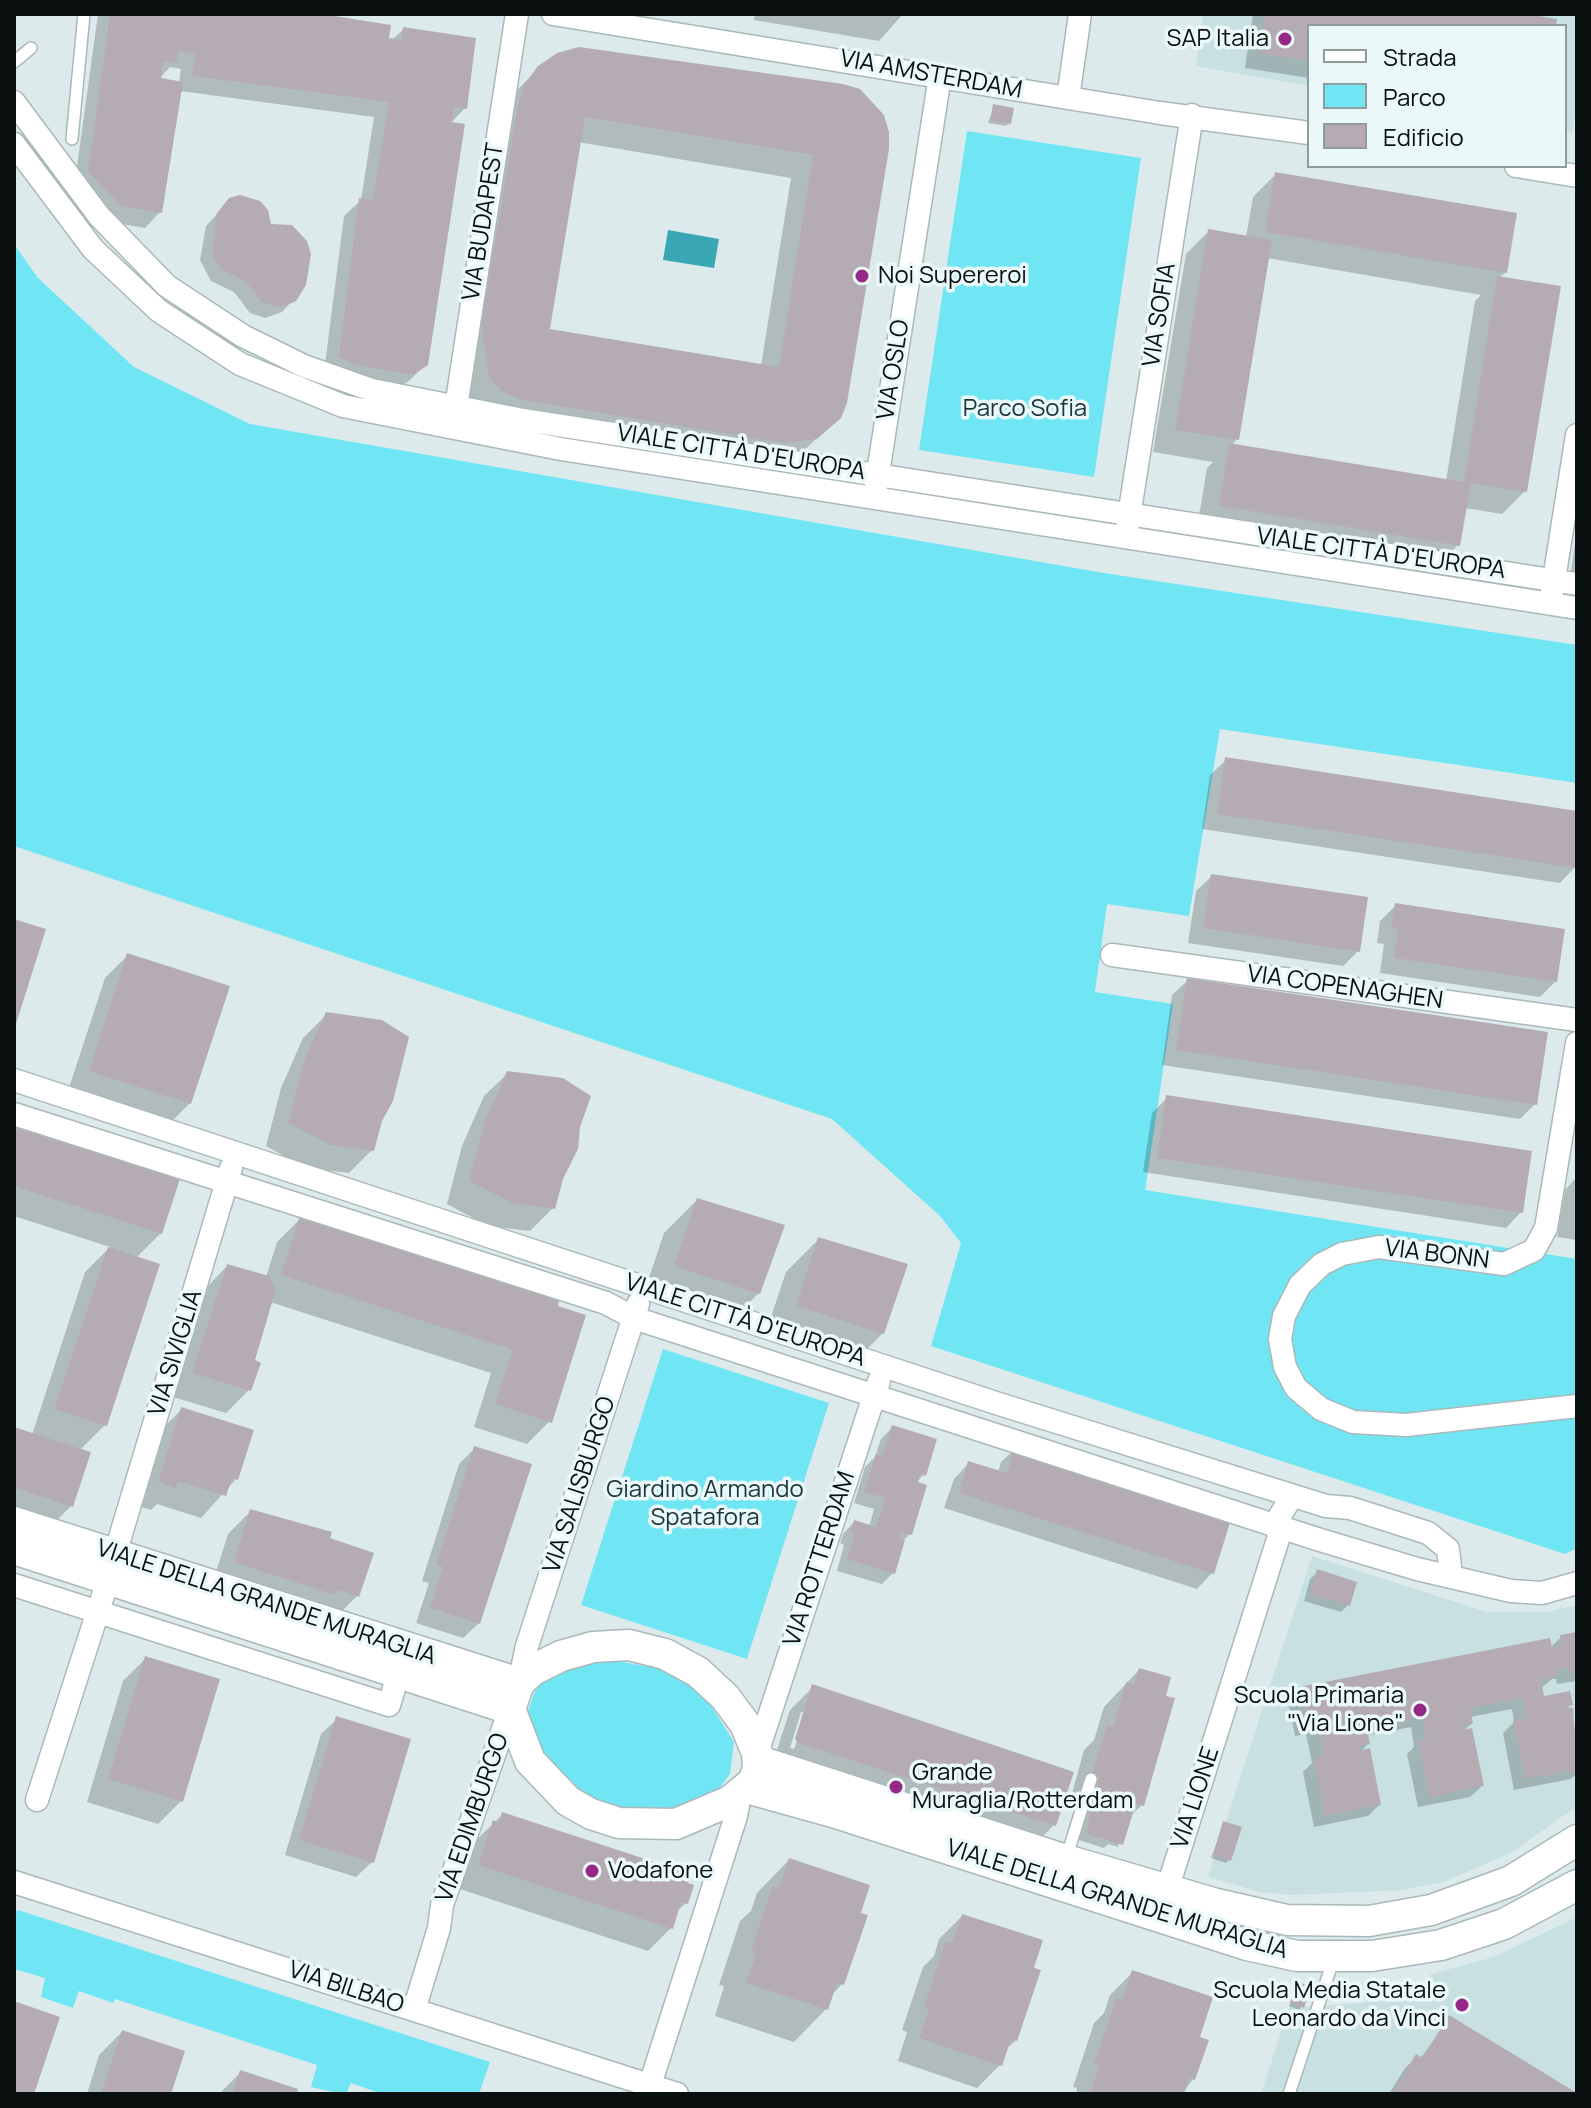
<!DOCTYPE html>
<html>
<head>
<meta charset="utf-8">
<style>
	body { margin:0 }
	#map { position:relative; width:1591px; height:2108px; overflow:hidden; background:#ddeaec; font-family:Manrope,sans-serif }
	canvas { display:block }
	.frame { position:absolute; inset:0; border:16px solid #0a0f0f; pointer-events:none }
	.legend { position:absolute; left:1307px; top:24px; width:260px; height:144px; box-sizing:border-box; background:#eaf8f9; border:2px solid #909b9b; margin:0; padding:10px 14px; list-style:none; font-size:24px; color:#0a0f0f }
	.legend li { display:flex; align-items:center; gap:16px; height:40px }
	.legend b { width:40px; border:2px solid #909b9b }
</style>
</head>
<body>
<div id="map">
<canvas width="1591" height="2108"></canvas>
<div class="frame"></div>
<ul class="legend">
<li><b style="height:10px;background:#fff"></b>Strada</li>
<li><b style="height:22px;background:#70e6f4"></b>Parco</li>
<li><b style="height:22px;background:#b5acb3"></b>Edificio</li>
</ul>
</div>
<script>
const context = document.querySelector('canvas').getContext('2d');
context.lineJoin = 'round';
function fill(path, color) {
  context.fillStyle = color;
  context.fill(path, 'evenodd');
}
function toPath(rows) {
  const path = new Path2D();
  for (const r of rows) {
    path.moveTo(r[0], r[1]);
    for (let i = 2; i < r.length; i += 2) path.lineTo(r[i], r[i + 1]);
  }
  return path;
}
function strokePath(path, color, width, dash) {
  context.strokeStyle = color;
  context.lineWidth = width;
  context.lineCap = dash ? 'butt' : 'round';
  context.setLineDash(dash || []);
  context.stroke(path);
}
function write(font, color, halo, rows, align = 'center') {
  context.font = font + ' Manrope,sans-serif';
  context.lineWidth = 7;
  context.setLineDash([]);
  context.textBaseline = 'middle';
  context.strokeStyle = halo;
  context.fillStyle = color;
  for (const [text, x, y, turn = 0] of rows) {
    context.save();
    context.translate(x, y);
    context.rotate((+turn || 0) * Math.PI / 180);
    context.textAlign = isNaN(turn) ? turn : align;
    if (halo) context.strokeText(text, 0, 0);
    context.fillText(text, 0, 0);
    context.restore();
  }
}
const built = toPath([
	[1203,14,1577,14,1577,100,1572,133,1565,132,1565,26,1309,26,1309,86,1196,66],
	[1312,1556,1487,1612,1547,1612,1577,1605,1577,1806,1511,1853,1443,1882,1402,1890,1293,1895,1260,1892,1208,1877],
	[1577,1917,1577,2094,1261,2094,1297,1982,1310,1986,1305,2007,1409,1999,1418,1994,1431,1974,1494,1957]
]);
const green = toPath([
	[967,131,1141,158,1094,477,919,450],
	[14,244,38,278,134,367,250,424,1104,573,1577,645,1577,783,1220,729,1189,916,1107,904,1095,992,1173,1004,1145,1190,1577,1259,1577,1548,1565,1554,931,1346,961,1243,940,1216,832,1119,14,846],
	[663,1349,829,1403,747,1659,581,1605],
	[606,1659,661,1669,694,1688,710,1704,734,1742,730,1774,719,1789,686,1807,643,1813,607,1805,568,1785,536,1749,526,1716,537,1686,566,1667],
	[18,1910,490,2062,479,2094,382,2094,351,2083,346,2094,342,2094,311,2087,317,2065,115,1999,113,2003,79,1991,73,2008,41,1997,45,1978,14,1969,14,1913]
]);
const water = toPath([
	[668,230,719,239,714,268,663,260]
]);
const shadow = toPath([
	[98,14,309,14,392,40,404,29,465,108,450,124,426,364,410,380,396,390,324,372,344,216,361,200,374,117,180,91,160,212,145,228,105,221,74,188],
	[170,67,181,69,179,83,158,80],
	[755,14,903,14,879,41,754,20],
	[1253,14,1515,14,1554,26,1309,26,1309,78,1245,68],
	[539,68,858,91,839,417,792,462,467,402,515,92],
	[578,142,791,178,761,366,548,330],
	[994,107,1009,123,1006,126,988,123],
	[1276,174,1506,272,1499,278,1525,491,1502,514,1465,508,1458,545,1435,568,1197,528,1207,468,1213,462,1153,452,1186,254,1209,231,1246,237,1253,197],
	[1267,258,1481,295,1475,301,1446,481,1231,446,1237,439],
	[250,198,259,202,294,299,282,312,265,318,250,313,234,292,211,281,200,260,206,226,230,200],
	[1577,528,1577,588,1569,586],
	[1226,760,1577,813,1575,867,1560,883,1202,829,1210,775],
	[1212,876,1358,951,1343,966,1188,943,1196,891],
	[1395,906,1556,981,1540,997,1380,973,1384,944,1377,943,1380,921],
	[128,955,190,1103,167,1126,67,1094,105,978],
	[1188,980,1535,1104,1520,1119,1162,1065,1172,995],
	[326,1015,380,1121,372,1150,349,1173,306,1168,266,1146,281,1088,303,1038],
	[508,1073,578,1126,553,1208,530,1231,488,1226,447,1204,462,1146,484,1096],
	[1167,1098,1521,1212,1506,1228,1143,1172,1152,1113],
	[14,1129,161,1233,136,1258,157,1265,105,1425,80,1450,71,1506,48,1529,14,1518,14,1429,32,1435,85,1272,110,1247,14,1216],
	[1577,1177,1577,1240,1557,1237,1565,1190],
	[697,1200,759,1293,726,1325,642,1299,664,1233],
	[300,1219,557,1301,550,1421,527,1444,474,1427,491,1373,270,1302,252,1361,249,1390,226,1413,170,1396,204,1290,227,1266,266,1277,277,1242],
	[819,1239,883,1333,850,1366,764,1338,786,1272],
	[181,1410,236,1479,201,1518,157,1504,151,1510,136,1505,158,1433],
	[892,1428,924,1474,916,1483,910,1534,903,1541,893,1573,882,1584,837,1571,844,1545,840,1543,843,1534,854,1522,869,1527,874,1509,854,1503,865,1467,875,1457,881,1439],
	[1017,1447,1212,1573,1197,1589,944,1508,954,1479,969,1463,998,1472,1001,1462],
	[475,1448,479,1623,463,1638,416,1623,429,1583,422,1581,459,1464],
	[251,1511,330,1533,327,1539,357,1596,334,1619,212,1585,228,1534],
	[1318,1572,1348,1605,1341,1612,1304,1601,1310,1579],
	[1577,1634,1577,1681,1557,1684,1556,1679,1552,1679,1541,1688,1543,1698,1570,1705,1563,1712,1571,1710,1577,1741,1577,1773,1571,1779,1514,1790,1503,1733,1514,1722,1512,1709,1470,1717,1471,1724,1463,1732,1482,1786,1470,1797,1418,1807,1407,1754,1414,1747,1411,1727,1366,1736,1368,1744,1359,1753,1379,1805,1368,1816,1314,1827,1303,1772,1312,1763,1306,1734,1295,1736,1288,1700,1300,1689,1550,1648,1561,1637],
	[146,1658,181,1801,158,1824,87,1802,123,1681],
	[1139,1670,1142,1805,1129,1817,1118,1847,1108,1844,1104,1848,1066,1836,1077,1799,1071,1797,1084,1750,1094,1740,1104,1707],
	[813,1687,1054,1825,1031,1848,773,1762,790,1710],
	[801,1712,806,1712,794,1749,790,1748],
	[337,1719,372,1862,356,1877,285,1855,321,1734],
	[503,1814,686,1903,675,1913,671,1928,648,1951,457,1888,470,1846],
	[1224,1823,1229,1860,1226,1863,1211,1858],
	[789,1860,842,1984,831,1996,826,2009,794,2042,715,2016,724,1986,719,1985,740,1921,751,1911,757,1893],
	[962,1916,1016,2040,1004,2051,1000,2065,977,2088,898,2061,907,2032,902,2030,923,1967,934,1956,939,1939],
	[1133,1972,1198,2038,1194,2078,1182,2094,1076,2094,1077,2088,1073,2087,1094,2023,1104,2013,1110,1995],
	[1298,1984,1302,2006,1299,2010,1289,2006],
	[1450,2017,1574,2094,1389,2094,1405,2068,1417,2057,1420,2059],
	[122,2032,169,2094,87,2094,99,2055],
	[241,2072,295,2094,219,2094]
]);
const building = toPath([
	[110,14,322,14,391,25,389,38,401,40,403,27,476,38,467,109,454,107,452,122,465,124,428,365,413,375,356,365,339,357,359,198,373,200,389,102,192,76,196,54,178,51,177,63,163,61,161,78,183,82,162,213,121,206,88,172],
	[1265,14,1527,14,1557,19,1556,26,1309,26,1309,61,1259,53],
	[579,47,843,84,860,89,884,115,889,132,889,149,847,403,841,418,817,439,785,443,521,400,503,392,489,378,481,325,518,105,525,84,538,66,557,53],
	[585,117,813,155,779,367,550,329],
	[993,104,1014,108,1011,124,990,121],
	[1275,172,1517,213,1507,273,1265,232],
	[240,195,260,201,268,210,271,224,292,225,307,241,311,254,306,285,296,301,287,305,278,307,262,302,245,281,222,270,212,256,217,213,229,198],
	[1208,229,1272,240,1239,440,1175,430],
	[1497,276,1561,286,1527,492,1471,483,1460,546,1219,506,1229,443,1464,482],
	[1225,757,1577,811,1577,868,1217,814],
	[1211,874,1368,897,1360,952,1203,928],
	[1395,903,1565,929,1557,982,1394,958,1398,929,1391,928],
	[14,919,46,929,15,1027,14,1027],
	[127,953,230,986,191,1104,89,1071],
	[1187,978,1548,1032,1537,1105,1176,1050],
	[326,1012,382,1020,409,1037,393,1101,382,1121,374,1151,330,1145,288,1123,303,1063],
	[507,1071,563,1078,591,1096,580,1127,578,1149,563,1179,555,1209,512,1203,469,1181,485,1121],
	[1166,1095,1532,1151,1523,1213,1157,1158],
	[14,1127,180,1179,162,1234,14,1186],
	[697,1198,785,1225,760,1294,674,1266],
	[300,1216,559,1300,558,1306,586,1315,552,1423,495,1404,513,1350,281,1275],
	[818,1237,908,1264,884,1334,796,1306],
	[108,1247,160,1264,107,1426,54,1409],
	[227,1264,269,1276,276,1289,255,1360,261,1363,251,1391,192,1373],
	[181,1407,254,1430,238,1480,232,1478,226,1496,178,1481,176,1488,158,1482],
	[892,1425,937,1439,926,1476,920,1474,918,1482,927,1485,912,1535,901,1532,899,1538,905,1540,895,1574,847,1559,855,1533,850,1532,854,1520,876,1527,885,1498,864,1492,876,1454,882,1456],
	[14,1427,91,1452,73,1507,14,1488],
	[1016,1444,1233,1513,1214,1574,959,1493,968,1461,1007,1473],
	[474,1446,532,1464,480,1624,430,1608,443,1567,436,1565],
	[250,1509,332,1532,330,1538,374,1553,359,1597,337,1590,335,1595,234,1562],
	[1317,1569,1357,1582,1350,1606,1310,1594],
	[1577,1632,1577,1672,1568,1674,1567,1668,1556,1670,1557,1677,1541,1680,1544,1696,1570,1691,1573,1705,1564,1707,1573,1708,1577,1770,1525,1779,1513,1720,1527,1718,1523,1698,1470,1708,1473,1724,1463,1726,1464,1730,1472,1728,1484,1786,1429,1797,1418,1741,1426,1739,1422,1717,1360,1730,1367,1730,1370,1744,1360,1746,1361,1750,1370,1748,1381,1805,1325,1816,1314,1759,1324,1756,1318,1724,1306,1726,1299,1687,1550,1638,1552,1648,1562,1646,1560,1635],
	[145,1656,220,1679,183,1802,108,1779],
	[1139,1668,1171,1677,1166,1696,1175,1698,1144,1806,1136,1803,1123,1845,1086,1834,1099,1776,1092,1775,1107,1725,1113,1727,1126,1682,1134,1684],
	[812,1684,1074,1772,1056,1826,801,1744,795,1739],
	[336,1716,411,1739,374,1863,299,1840],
	[502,1812,691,1874,688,1883,694,1885,688,1904,681,1902,673,1929,478,1865,493,1820,499,1823],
	[1223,1821,1242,1827,1231,1861,1213,1855],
	[789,1858,870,1885,861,1913,868,1915,844,1985,837,1983,828,2010,746,1983,756,1954,751,1952,772,1886,779,1888],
	[962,1914,1043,1940,1034,1968,1041,1970,1017,2041,1011,2039,1002,2066,919,2038,929,2009,924,2007,945,1942,952,1944],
	[1132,1970,1213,1997,1200,2037,1209,2040,1195,2080,1189,2078,1184,2094,1090,2094,1099,2065,1094,2064,1116,1998,1122,2000],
	[1297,1982,1310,1986,1304,2008,1290,2003],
	[14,2001,60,2017,34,2094,14,2094],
	[1449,2015,1577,2093,1577,2094,1392,2094,1416,2054,1423,2058],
	[122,2030,185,2051,171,2094,101,2094],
	[240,2070,298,2089,297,2094,232,2094]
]);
const lane = toPath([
	[14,62,31,48],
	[72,139,84,14],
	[1066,1859,1091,1779],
	[1289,2094,1334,1958]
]);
const street = toPath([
	[553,14,1160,113,1309,133],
	[1068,98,1080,14],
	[14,102,99,216,167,286,243,336,304,366,372,390,518,419,1577,584],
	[14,144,93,249,159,311,240,364,343,406,561,449,1577,608],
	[1516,166,1577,176],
	[454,420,517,14],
	[876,486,940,76],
	[1127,529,1192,115],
	[1552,592,1577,435],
	[1112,955,1577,1020],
	[1577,1043,1546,1228,1534,1250,1504,1264,1379,1247,1342,1254,1322,1264,1300,1285,1284,1316,1280,1339,1285,1367,1296,1388,1321,1409,1353,1422,1406,1425,1577,1406],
	[14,1080,999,1404,1326,1506,1350,1508,1428,1533,1448,1549,1451,1575],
	[14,1114,606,1303,634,1318,1317,1539,1417,1569,1511,1591,1542,1593,1577,1583],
	[115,1554,231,1168],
	[14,1585,389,1705,399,1672],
	[519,1683,527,1646,638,1304],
	[757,1753,879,1381],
	[37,1800,108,1580],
	[14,1882,677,2094],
	[1167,1890,1279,1536,1275,1524,1292,1496],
	[414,2010,439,1928,442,1905,510,1709],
	[650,2085,736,1816,740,1794]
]);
const secondary = toPath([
	[14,1522,519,1683],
	[14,1549,510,1709],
	[629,1645,665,1654,698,1672,725,1697,745,1724,757,1753,758,1769,753,1782,730,1801,676,1824,619,1823,591,1814,568,1801,530,1761,510,1709,519,1683,533,1670,561,1656,593,1647,629,1645],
	[759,1761,1066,1860,1213,1903,1287,1920,1369,1921,1431,1910,1511,1881,1577,1840],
	[747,1788,833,1812,1247,1945,1297,1956,1372,1956,1441,1945,1504,1924,1577,1885]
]);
const markers = [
	[1285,39,8,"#962787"],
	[862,276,8,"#962787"],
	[1420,1710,8,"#962787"],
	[896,1787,8,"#962787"],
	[592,1871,8,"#962787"],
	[1462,2005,8,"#962787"]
];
const poiNames = [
	["SAP Italia",1269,39],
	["Noi Supereroi",878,276,"left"],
	["Scuola Primaria",1404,1696],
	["\"Via Lione\"",1404,1724],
	["Grande",912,1773,"left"],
	["Muraglia/Rotterdam",912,1801,"left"],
	["Vodafone",608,1871,"left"],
	["Scuola Media Statale",1446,1991],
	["Leonardo da Vinci",1446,2019]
];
const streetNames = [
	["VIA AMSTERDAM",931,75,10],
	["VIA BUDAPEST",484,222,-81],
	["VIA SOFIA",1160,315,-81],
	["VIA OSLO",894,370,-81],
	["VIALE CITTÀ D'EUROPA",741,453,9],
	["VIALE CITTÀ D'EUROPA",1381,554,8],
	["VIA COPENAGHEN",1345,988,8],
	["VIA BONN",1437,1255,7],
	["VIALE CITTÀ D'EUROPA",745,1321,18],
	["VIA SIVIGLIA",176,1353,-73],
	["VIA SALISBURGO",580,1485,-72],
	["VIA ROTTERDAM",820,1559,-72],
	["VIALE DELLA GRANDE MURAGLIA",266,1603,18],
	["VIA LIONE",1196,1798,-72],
	["VIA EDIMBURGO",473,1818,-71],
	["VIALE DELLA GRANDE MURAGLIA",1117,1900,17],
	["VIA BILBAO",346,1988,18]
];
const parkNames = [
	["Parco Sofia",1025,409],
	["Giardino Armando",705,1490],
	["Spatafora",705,1518]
];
fill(built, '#c9e0e3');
fill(green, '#70e6f4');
fill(water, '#39a7b4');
fill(shadow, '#0003');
fill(building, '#b5acb3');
strokePath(lane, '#abb8ba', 14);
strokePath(street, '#abb8ba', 25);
strokePath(secondary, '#abb8ba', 33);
strokePath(lane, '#fff', 11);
strokePath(street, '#fff', 22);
strokePath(secondary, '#fff', 30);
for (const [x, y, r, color] of markers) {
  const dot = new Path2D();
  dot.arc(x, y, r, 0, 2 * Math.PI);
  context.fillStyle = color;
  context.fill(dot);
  strokePath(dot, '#eaf8f9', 3);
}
write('24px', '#0a0f0f', '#eaf8f9', poiNames, 'right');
write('24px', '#0a0f0f', '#eaf8f9', streetNames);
write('24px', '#1c3538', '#eaf8f9', parkNames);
</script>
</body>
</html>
